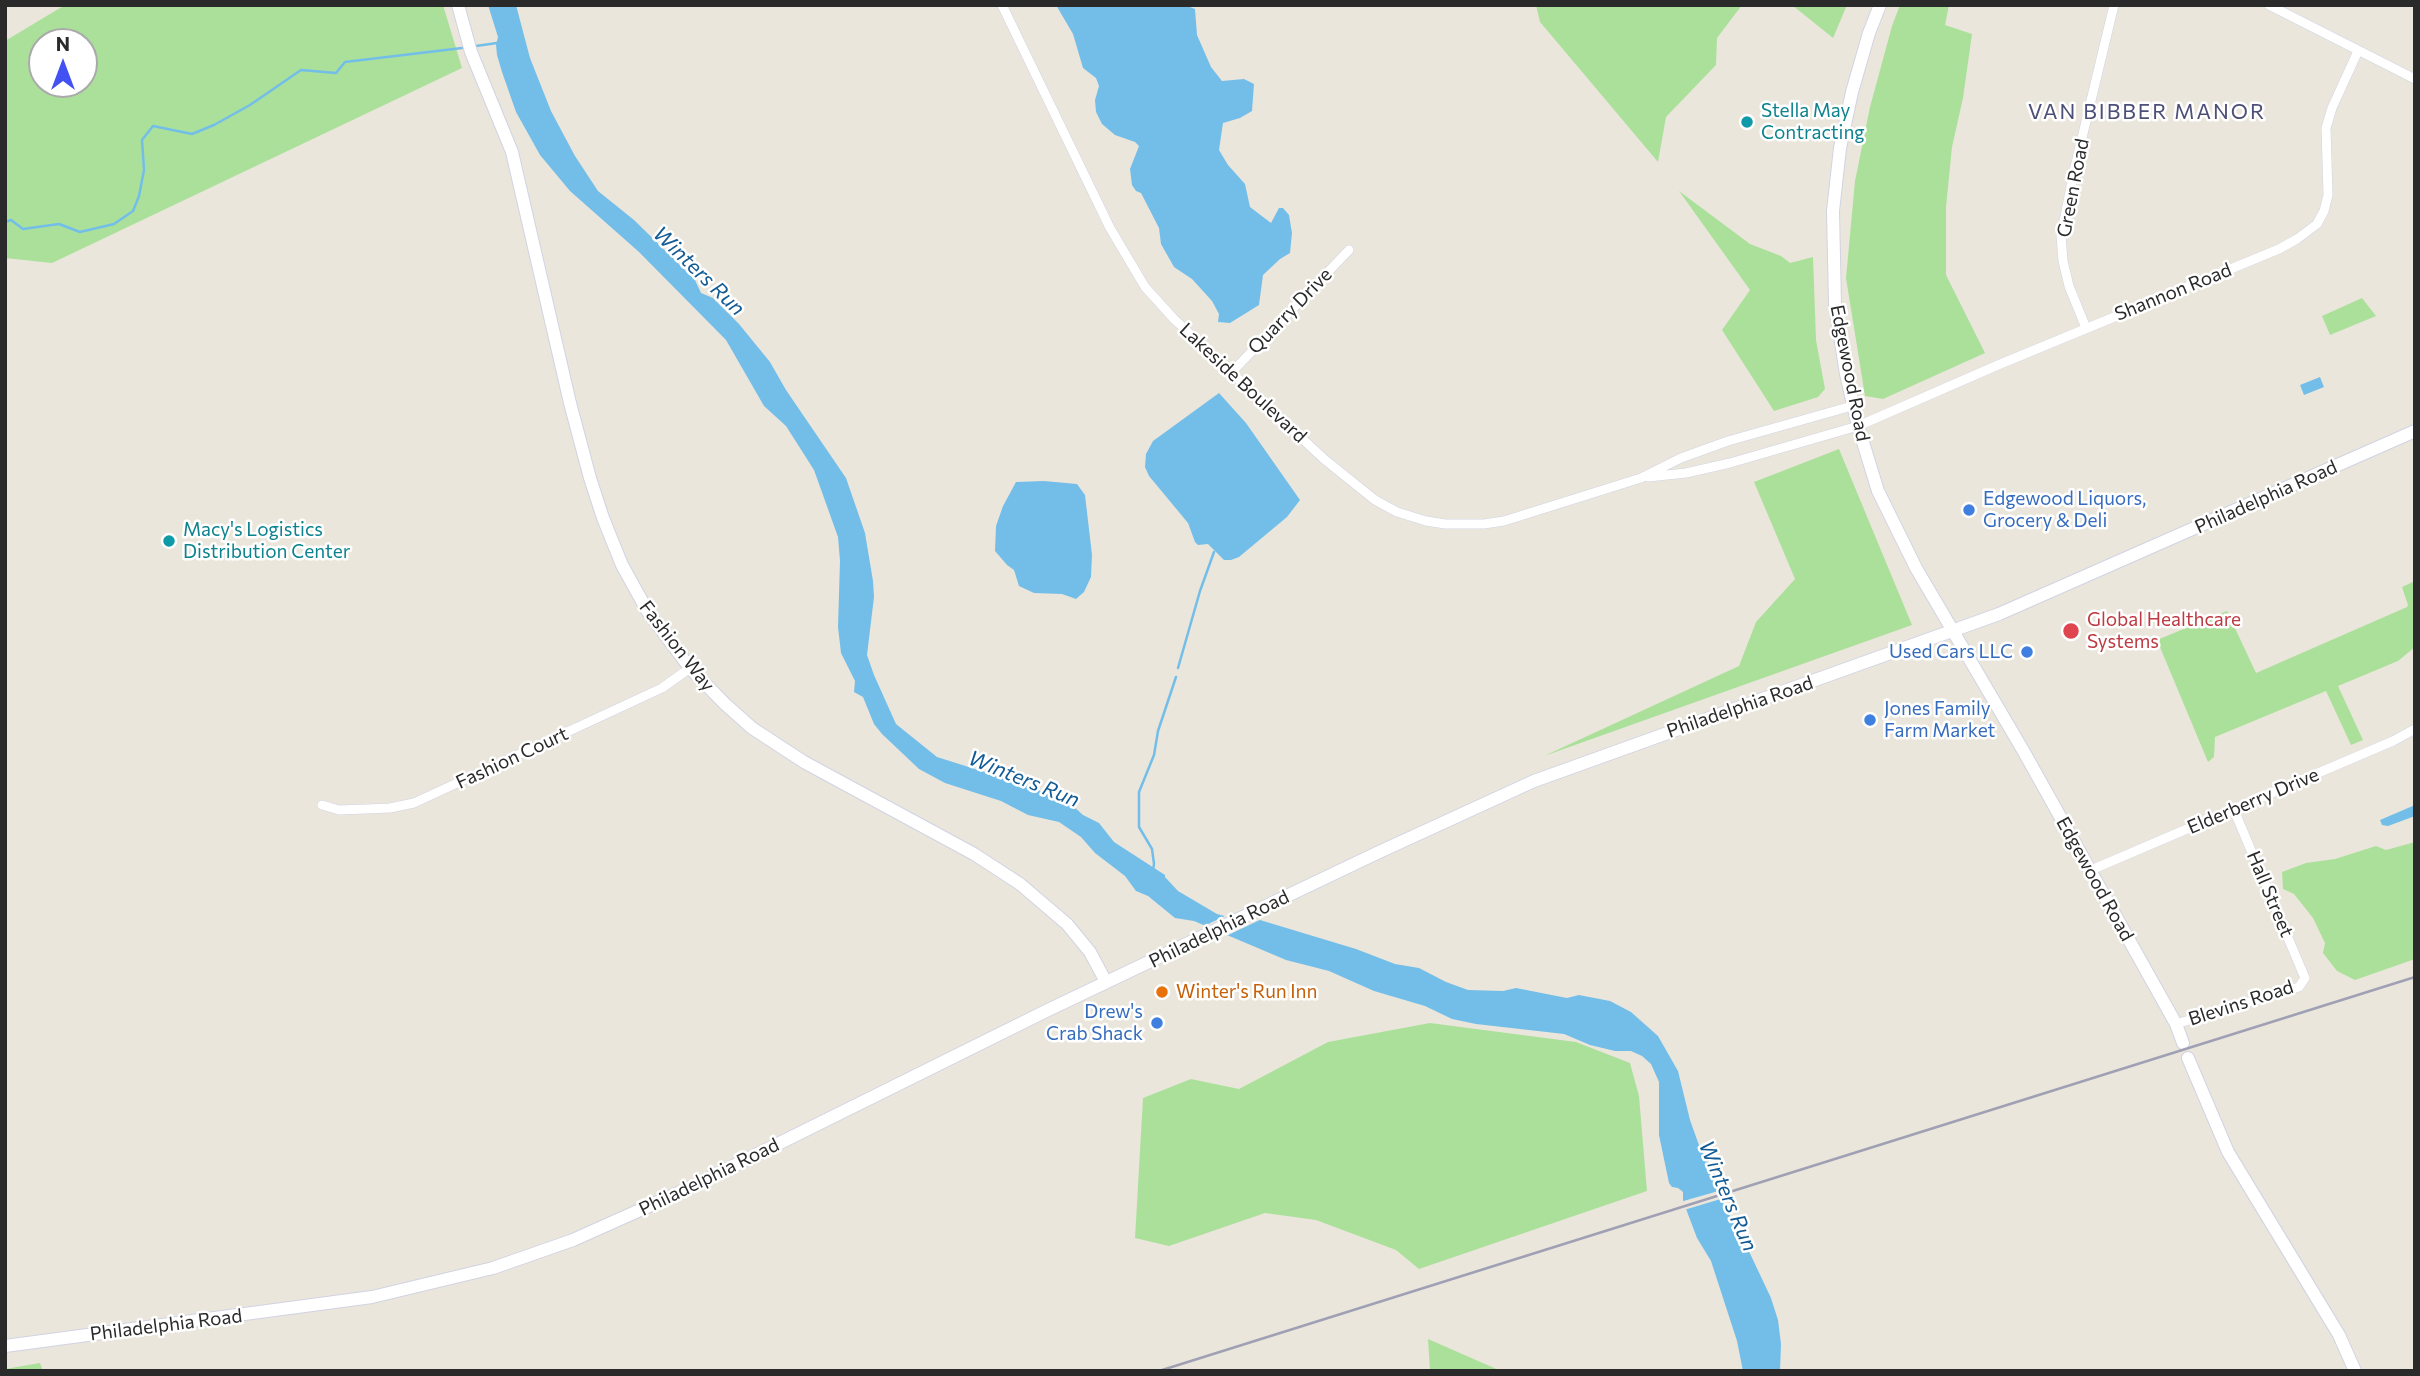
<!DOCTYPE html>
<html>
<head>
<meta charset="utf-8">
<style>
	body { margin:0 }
	#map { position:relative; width:2420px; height:1376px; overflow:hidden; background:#ebe6dc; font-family:Commissioner,sans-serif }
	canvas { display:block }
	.frame { position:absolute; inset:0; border:7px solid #2a2a2a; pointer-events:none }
	.north { position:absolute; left:28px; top:28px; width:70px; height:70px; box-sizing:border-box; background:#fff; border:2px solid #aaa; border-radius:50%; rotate:0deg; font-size:19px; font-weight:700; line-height:28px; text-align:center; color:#2a2a2a }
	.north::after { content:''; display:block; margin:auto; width:24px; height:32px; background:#4251f2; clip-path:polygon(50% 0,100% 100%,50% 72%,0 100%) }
</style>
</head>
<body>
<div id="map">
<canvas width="2420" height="1376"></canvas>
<div class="frame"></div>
<div class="north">N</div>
</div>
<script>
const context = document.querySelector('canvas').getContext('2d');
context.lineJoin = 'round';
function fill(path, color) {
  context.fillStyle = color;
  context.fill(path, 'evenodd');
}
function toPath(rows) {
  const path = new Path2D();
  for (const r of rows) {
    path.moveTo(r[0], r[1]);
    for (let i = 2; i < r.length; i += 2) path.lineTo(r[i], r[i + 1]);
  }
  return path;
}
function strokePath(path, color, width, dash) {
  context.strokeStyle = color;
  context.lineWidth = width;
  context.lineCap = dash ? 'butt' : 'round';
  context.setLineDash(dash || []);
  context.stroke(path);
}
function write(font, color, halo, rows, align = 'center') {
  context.font = font + ' Commissioner,sans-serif';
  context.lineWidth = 5;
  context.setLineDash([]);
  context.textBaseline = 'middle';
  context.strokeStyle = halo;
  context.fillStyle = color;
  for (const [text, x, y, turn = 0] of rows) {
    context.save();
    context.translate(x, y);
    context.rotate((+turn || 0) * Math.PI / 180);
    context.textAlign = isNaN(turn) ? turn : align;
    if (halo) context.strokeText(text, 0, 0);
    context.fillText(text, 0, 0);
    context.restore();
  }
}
const green = toPath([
	[65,5,443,5,462,68,52,263,5,258,5,41],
	[42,42,84,42,84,84,42,84],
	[1536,5,1742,5,1717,38,1716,65,1666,117,1658,162,1540,22],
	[1792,5,1847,5,1833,38],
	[1900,5,1949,5,1945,25,1972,34,1963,98,1952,147,1946,207,1946,275,1985,353,1883,399,1865,396,1846,278,1855,181,1870,107,1892,26],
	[1679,191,1750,244,1781,256,1790,263,1813,257,1816,340,1825,389,1818,397,1774,411,1722,330,1750,290],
	[2362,298,2376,316,2330,335,2322,316],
	[1839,449,1912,625,1544,756,1739,666,1756,622,1795,579,1754,482],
	[2415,581,2415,647,2398,661,2338,686,2363,740,2351,745,2326,691,2215,737,2214,757,2208,762,2157,640,2227,611,2256,673,2407,607,2408,605,2402,587],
	[2415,842,2415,959,2355,980,2337,971,2323,953,2325,943,2313,918,2294,894,2283,889,2282,872,2306,863,2335,859,2376,846,2386,850],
	[1430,1023,1576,1042,1630,1063,1639,1096,1647,1191,1419,1269,1396,1250,1316,1220,1265,1213,1169,1246,1135,1238,1143,1098,1191,1079,1239,1089,1328,1042],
	[1428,1339,1501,1371,1430,1371],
	[40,1363,43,1371,5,1371,5,1369]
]);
const water = toPath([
	[488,5,516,5,530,58,551,111,575,156,598,191,634,220,682,267,695,280,701,293,713,298,739,324,770,362,786,390,846,478,865,533,873,581,874,597,867,655,874,675,896,724,937,757,1029,786,1072,805,1083,815,1099,823,1114,842,1165,875,1165,877,1178,891,1217,914,1232,918,1260,920,1356,949,1395,964,1419,968,1446,982,1468,990,1503,991,1516,988,1567,998,1579,995,1610,1001,1631,1012,1658,1036,1678,1071,1690,1120,1700,1148,1717,1175,1724,1205,1746,1245,1771,1298,1778,1320,1781,1344,1780,1371,1743,1371,1737,1341,1711,1261,1697,1238,1683,1201,1683,1192,1678,1188,1672,1187,1669,1183,1659,1135,1659,1082,1651,1064,1642,1056,1631,1051,1615,1051,1590,1045,1564,1034,1476,1024,1452,1019,1425,1006,1374,991,1329,971,1286,960,1194,921,1175,918,1148,896,1136,891,1125,876,1095,853,1081,837,1059,822,1028,815,1001,801,945,783,919,769,882,734,874,724,863,697,854,692,855,681,841,653,838,627,840,561,838,537,814,470,786,426,764,406,726,340,639,252,570,191,540,155,516,112,502,72,497,55,496,45,498,37],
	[1056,5,1185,5,1195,9,1197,35,1211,67,1222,81,1244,79,1254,84,1252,111,1240,118,1223,123,1219,150,1228,165,1245,184,1250,207,1271,223,1279,208,1283,208,1289,215,1292,233,1290,253,1280,259,1263,275,1259,305,1230,323,1218,322,1219,314,1212,301,1192,279,1174,267,1161,244,1159,228,1141,193,1136,191,1132,185,1130,169,1139,146,1135,142,1115,135,1102,124,1096,112,1095,100,1099,86,1096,78,1083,68,1073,34],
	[2320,377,2324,387,2304,395,2300,385],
	[1219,393,1246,423,1300,500,1287,517,1239,557,1231,560,1224,560,1208,544,1198,545,1195,542,1188,523,1149,476,1145,467,1146,454,1153,441],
	[1044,481,1077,484,1085,495,1092,555,1091,577,1084,592,1076,599,1062,594,1034,593,1019,586,1014,570,1007,565,995,551,996,526,1003,506,1016,482],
	[2415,805,2415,816,2388,826,2382,825,2380,820]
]);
const pier = toPath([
	[1229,914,1241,917,1264,918,1224,937,1200,928],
	[1722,1190,1724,1198,1684,1210,1680,1202]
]);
const stream = toPath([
	[476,46,497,43],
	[5,222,11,220,23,229,59,224,80,232,114,224,133,211,139,196,144,170,142,140,153,126,192,134,214,125,250,105,301,70,336,73,345,62,462,48],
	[1178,668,1200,591,1214,552],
	[1153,870,1154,864,1152,849,1139,827,1139,792,1154,755,1158,731,1176,677]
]);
const minor = toPath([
	[1002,5,1110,228,1145,287,1174,319,1324,459,1375,500,1397,512,1426,521,1445,524,1484,524,1504,521,1641,478,1681,458,1728,441,1852,406],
	[2269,5,2415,79],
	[2086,328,2069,286,2063,261,2061,236,2075,167,2114,5],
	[1231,373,1349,250],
	[1648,477,1686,473,1730,463,1858,426,1998,365,2279,249,2297,239,2317,224,2324,211,2328,195,2326,128,2332,108,2358,51],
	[322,805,339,810,366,809,390,808,414,803,662,688,690,668],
	[2091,870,2393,741,2415,729],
	[2176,1024,2299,987,2305,978,2234,810]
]);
const tertiary = toPath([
	[458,5,471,52,512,152,570,403,590,478,603,518,622,565,648,612,690,668,724,703,752,728,804,762,974,854,1020,884,1067,924,1090,952,1106,982],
	[1880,5,1869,33,1852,92,1840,148,1833,211,1835,304,1846,374,1858,426,1878,491,1916,568,2024,752,2176,1024,2183,1043],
	[2188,1058,2228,1152,2339,1335,2355,1371]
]);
const secondary = toPath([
	[5,1346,372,1297,493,1268,573,1240,687,1189,1046,1011,1377,853,1534,781,1999,614,2415,431]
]);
const rail = toPath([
	[1159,1371,2415,977]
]);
const markers = [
	[1747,122,7,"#0f9aa8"],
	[1969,510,7,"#3f7fe0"],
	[169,541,7,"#0f9aa8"],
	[2071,631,9,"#e0444e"],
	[2027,652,7,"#3f7fe0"],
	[1870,720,7,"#3f7fe0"],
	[1162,992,7,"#e8710a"],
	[1157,1023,7,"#3f7fe0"]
];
const cultureNames = [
	["Stella May",1761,111],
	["Contracting",1761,133],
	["Macy's Logistics",183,530],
	["Distribution Center",183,552]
];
const streetNames = [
	["Green Road",2073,188,-79],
	["Shannon Road",2173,292,-22],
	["Quarry Drive",1290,311,-46],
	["Edgewood Road",1850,373,79],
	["Lakeside Boulevard",1243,383,43],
	["Philadelphia Road",2266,497,-24],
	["Fashion Way",677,646,52],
	["Philadelphia Road",1740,707,-19],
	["Fashion Court",512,758,-25],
	["Elderberry Drive",2253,801,-23],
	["Edgewood Road",2095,879,61],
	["Hall Street",2270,894,67],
	["Philadelphia Road",1219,929,-26],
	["Blevins Road",2241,1003,-18],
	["Philadelphia Road",709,1177,-26],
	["Philadelphia Road",166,1325,-7]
];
const shopNames = [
	["Edgewood Liquors,",1983,499],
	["Grocery & Deli",1983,521],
	["Used Cars LLC",2013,652,"right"],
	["Jones Family",1884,709],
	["Farm Market",1884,731],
	["Drew's",1143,1012,"right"],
	["Crab Shack",1143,1034,"right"]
];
const healthNames = [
	["Global Healthcare",2087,620],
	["Systems",2087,642]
];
const foodNames = [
	["Winter's Run Inn",1176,992]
];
const neighbourhoodNames = [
	["VAN BIBBER MANOR",2147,112]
];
const waterNames = [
	["Winters Run",699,271,44],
	["Winters Run",1024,779,22],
	["Winters Run",1728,1196,67]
];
fill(green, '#abe09b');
fill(water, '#73bee9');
fill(pier, '#ebe6dc');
strokePath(stream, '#73bee9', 2.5);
strokePath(minor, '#d1d3e2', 10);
strokePath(tertiary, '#d1d3e2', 14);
strokePath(secondary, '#d1d3e2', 14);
strokePath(minor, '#fff', 9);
strokePath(tertiary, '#fff', 12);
strokePath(secondary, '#fff', 12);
strokePath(rail, '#9fa0b3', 2.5);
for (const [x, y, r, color] of markers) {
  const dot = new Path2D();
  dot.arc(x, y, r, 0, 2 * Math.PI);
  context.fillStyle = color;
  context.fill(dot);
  strokePath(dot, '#fff', 2.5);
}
write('19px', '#0d838f', '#fff', cultureNames, 'left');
write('19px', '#2a2a2a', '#fff', streetNames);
write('19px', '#366cbe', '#fff', shopNames, 'left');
write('19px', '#be3a42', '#fff', healthNames, 'left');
write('19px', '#c56008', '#fff', foodNames, 'left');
context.letterSpacing = '2px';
write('21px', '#4c4f78', '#fff', neighbourhoodNames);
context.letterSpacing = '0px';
write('italic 21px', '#135b94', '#fff', waterNames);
</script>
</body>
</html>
